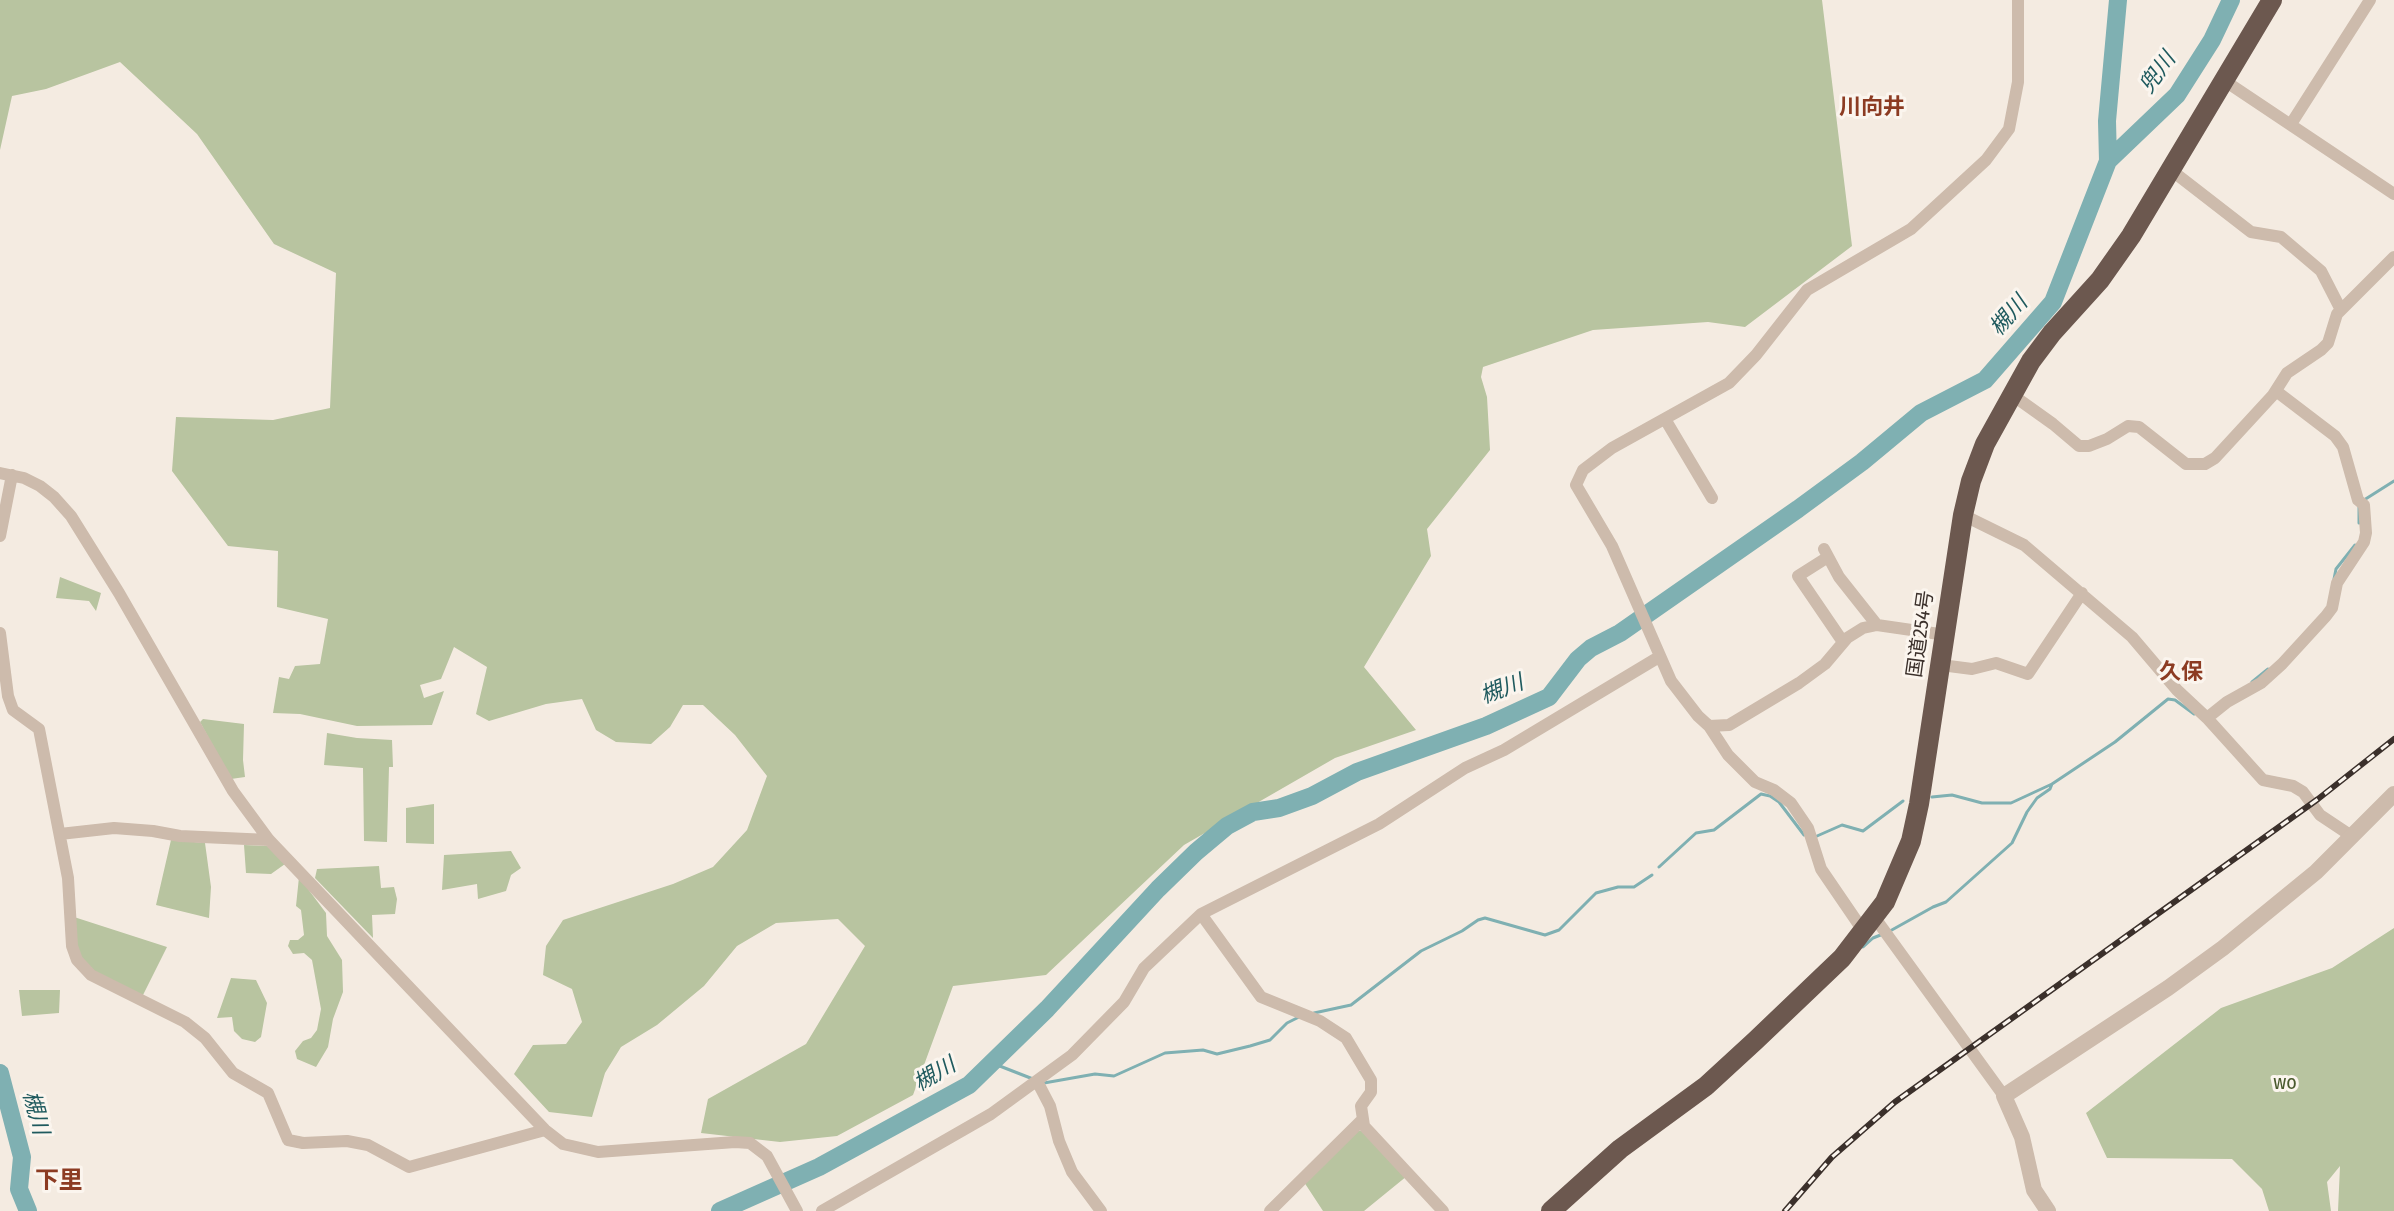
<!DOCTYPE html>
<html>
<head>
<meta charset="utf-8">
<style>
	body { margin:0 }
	canvas { display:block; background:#f4ebe1 }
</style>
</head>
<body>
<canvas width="2394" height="1211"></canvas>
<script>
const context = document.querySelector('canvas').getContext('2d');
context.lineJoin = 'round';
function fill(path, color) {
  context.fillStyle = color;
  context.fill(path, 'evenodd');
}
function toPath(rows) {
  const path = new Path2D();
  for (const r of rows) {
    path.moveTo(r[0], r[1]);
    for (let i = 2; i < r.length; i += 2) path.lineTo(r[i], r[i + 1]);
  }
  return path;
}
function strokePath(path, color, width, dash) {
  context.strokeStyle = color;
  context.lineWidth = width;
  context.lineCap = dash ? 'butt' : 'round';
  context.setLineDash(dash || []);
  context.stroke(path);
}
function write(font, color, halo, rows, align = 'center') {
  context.font = font + ' "Fira Sans Condensed","Noto Sans JP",sans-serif';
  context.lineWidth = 6;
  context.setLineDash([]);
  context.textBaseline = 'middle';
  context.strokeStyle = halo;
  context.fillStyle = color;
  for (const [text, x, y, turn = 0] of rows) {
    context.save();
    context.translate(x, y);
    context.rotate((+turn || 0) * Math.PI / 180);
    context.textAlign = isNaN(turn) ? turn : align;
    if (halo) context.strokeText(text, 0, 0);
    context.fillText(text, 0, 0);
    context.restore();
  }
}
const green = toPath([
	[0,0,1822,0,1852,246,1745,327,1708,322,1593,330,1483,367,1481,377,1487,397,1490,450,1427,529,1431,556,1364,667,1416,730,1335,758,1184,845,1046,975,953,986,913,1095,837,1136,780,1142,701,1133,708,1099,806,1044,865,946,838,919,776,923,737,946,704,986,657,1025,621,1047,605,1073,592,1117,549,1112,514,1074,533,1045,566,1044,582,1022,572,989,543,975,546,946,563,920,673,884,713,867,747,830,767,776,735,735,703,705,683,705,670,727,651,744,616,742,596,730,582,699,546,704,489,721,476,714,487,667,454,647,441,679,420,685,424,698,444,691,432,725,357,726,300,714,273,713,279,677,289,679,295,666,320,664,328,619,277,607,278,551,228,546,172,471,176,417,273,420,330,408,336,273,274,244,197,134,120,62,46,89,12,96,0,150],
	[60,577,101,593,96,611,89,601,56,598],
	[203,719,244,724,243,760,245,777,231,779,200,722],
	[327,733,357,738,392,740,393,767,389,767,387,842,364,841,363,768,324,765],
	[434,804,434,844,406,843,406,808],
	[171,840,205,843,211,887,209,918,156,905],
	[244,845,268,846,285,864,271,874,246,873],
	[511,851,521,868,511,875,506,891,478,899,477,884,442,890,444,855],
	[379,866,381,888,394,887,397,899,395,914,372,915,373,938,315,878,317,869],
	[299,877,326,913,327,936,342,960,343,992,333,1019,328,1047,316,1067,297,1059,295,1051,303,1041,311,1038,317,1030,321,1009,312,960,304,953,293,954,288,946,290,940,298,940,304,935,301,910,296,906],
	[74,917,167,947,142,997,98,976,83,962,75,942],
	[2394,928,2394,1211,2338,1211,2340,1166,2327,1182,2331,1211,2269,1211,2262,1189,2232,1159,2107,1158,2086,1113,2221,1008,2332,968],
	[231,978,256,980,267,1003,261,1037,255,1042,242,1039,234,1031,232,1017,217,1018],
	[19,990,60,990,59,1013,22,1016],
	[1356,1131,1363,1131,1407,1176,1364,1211,1323,1211,1304,1182]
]);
const stream = toPath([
	[2364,500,2394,481],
	[2359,507,2359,523],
	[2334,579,2336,569,2355,545],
	[2252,682,2268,669],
	[1932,797,1952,795,1982,803,2011,803,2052,784,2115,742,2168,699,2175,700,2194,714],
	[1817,836,1842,825,1863,831,1903,801],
	[1659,867,1696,833,1714,830,1761,794,1770,796,1779,802,1804,835],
	[1890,931,1933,907,1946,902,2012,843,2027,812,2037,798,2050,789,2052,784],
	[1863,947,1873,938,1883,934],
	[1314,1013,1351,1005,1421,951,1462,931,1478,920,1485,918,1545,935,1559,930,1596,893,1618,887,1634,887,1652,875],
	[992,1063,1033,1079],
	[1044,1083,1095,1074,1114,1076,1165,1053,1203,1050,1217,1054,1250,1046,1270,1040,1287,1023,1299,1017]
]);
const river = toPath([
	[2108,161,2177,95,2212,40,2231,0],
	[0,1073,22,1157,19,1189,28,1211],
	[720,1211,819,1167,969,1085,1047,1009,1158,889,1196,852,1227,826,1253,812,1279,808,1312,796,1357,772,1486,726,1549,697,1578,659,1591,648,1620,633,1798,509,1862,462,1921,413,1985,380,2053,302,2108,161,2107,121,2118,0]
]);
const minor = toPath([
	[2225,81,2394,194],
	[2291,124,2370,0],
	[2171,170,2251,232,2281,237,2321,271,2341,310],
	[2011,394,2053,424,2079,446,2089,446,2107,439,2128,426,2139,427,2186,464,2205,464,2215,458,2273,395,2287,373,2321,350,2328,343,2337,314,2394,257],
	[1665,419,1712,498],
	[0,473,24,478,40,486,54,497,71,516,119,593,233,791,269,840,545,1130,563,1144,598,1152,735,1142,750,1143,767,1156,797,1211],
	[1963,515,2024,545,2132,637,2177,690,2207,718,2263,780,2293,786,2303,792,2320,815,2353,837],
	[0,536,12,475],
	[1824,549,1839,577,1877,625],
	[1828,557,1798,576,1843,642],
	[0,633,8,696,13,710,39,729,68,878,72,946,77,960,91,975,185,1022,205,1038,233,1073,268,1093,288,1140,303,1143,347,1141,368,1145,409,1167,545,1130],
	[1941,665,1972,669,1996,663,2028,674,2082,593],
	[2207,718,2227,702,2261,683,2282,664,2326,616,2332,608,2337,583,2364,542,2366,533,2364,505,2358,500,2343,447,2335,436,2276,391],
	[1709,726,1729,725,1799,683,1825,664,1847,638,1863,628,1877,625,1946,635],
	[60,834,114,828,153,831,180,836,269,840],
	[1201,914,1261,997,1320,1021,1346,1038,1371,1080,1371,1092,1361,1106,1364,1126,1443,1211],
	[1875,918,2004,1096],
	[1864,932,1821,869,1808,828,1791,803,1774,790,1755,782,1728,755,1709,726,1698,716,1671,681,1612,546,1576,485,1583,470,1612,448,1729,383,1756,355,1807,290,1911,229,1986,160,2009,129,2018,82,2018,0],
	[1037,1081,1050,1106,1059,1141,1072,1172,1101,1211],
	[822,1211,991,1114,1072,1055,1124,1002,1144,968,1201,914,1379,824,1465,768,1504,750,1659,657],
	[1270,1211,1362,1120]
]);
const tertiary = toPath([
	[2048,1211,2034,1190,2022,1137,2004,1096,2168,988,2223,948,2316,872,2394,794]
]);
const trunk = toPath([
	[1551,1211,1620,1149,1706,1086,1755,1041,1842,958,1885,902,1911,841,1919,804,1963,515,1971,481,1985,444,2031,361,2052,333,2100,280,2131,236,2272,0]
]);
const rail = toPath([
	[1785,1211,1832,1157,1895,1102,2318,799,2394,739]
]);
const streetNames = [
	["国道254号",1921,634,-82]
];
const parkNames = [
	["wo",2285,1083]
];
const waterNames = [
	["兜川",2158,73,-54],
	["槻川",2009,316,-49],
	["槻川",1502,690,-21],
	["槻川",935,1075,-31],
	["槻川",35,1113,75]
];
const neighbourhoodNames = [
	["川向井",1872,108],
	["久保",2181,673]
];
const quarterNames = [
	["下里",59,1181]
];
fill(green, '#b8c4a0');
strokePath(stream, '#7fb0b2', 3);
strokePath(river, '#7fb0b2', 18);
strokePath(minor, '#cdbbac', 12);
strokePath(tertiary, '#cdbbac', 16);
strokePath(trunk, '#6c584f', 20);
strokePath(rail, '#3b302b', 6);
strokePath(rail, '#fbf5ee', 3, [9]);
write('20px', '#3b302b', '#fbf5ee', streetNames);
write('20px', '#4a5a2e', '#fbf5ee', parkNames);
write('italic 22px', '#1f5a5e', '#fbf5ee', waterNames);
write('bold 22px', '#8c3b22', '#fbf5ee', neighbourhoodNames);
write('bold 24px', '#8c3b22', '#fbf5ee', quarterNames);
</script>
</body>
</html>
